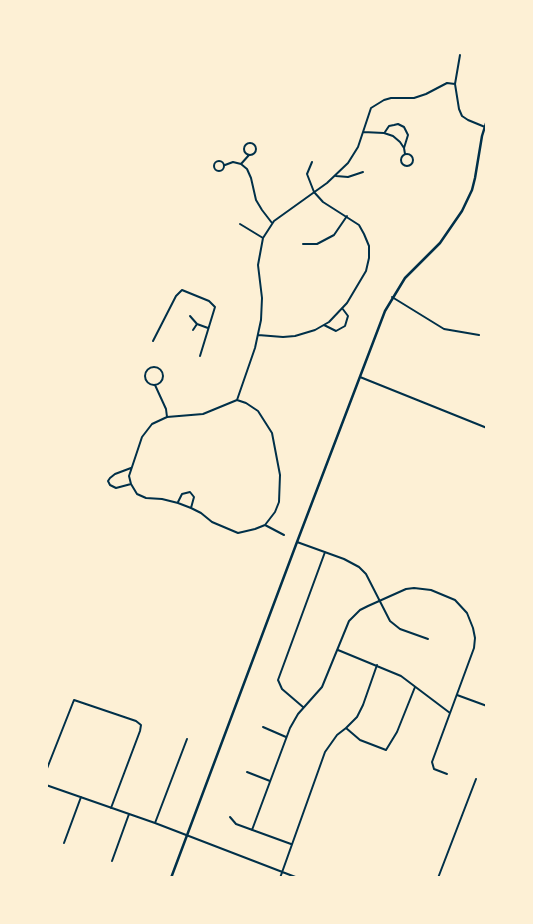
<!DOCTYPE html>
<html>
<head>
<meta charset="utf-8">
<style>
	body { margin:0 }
	#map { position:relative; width:533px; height:924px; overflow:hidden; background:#fdf0d5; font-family:"IBM Plex Sans",sans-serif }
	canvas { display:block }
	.frame { position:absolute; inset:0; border:48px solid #fdf0d5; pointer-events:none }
</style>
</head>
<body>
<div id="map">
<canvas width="533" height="924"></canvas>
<div class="frame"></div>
</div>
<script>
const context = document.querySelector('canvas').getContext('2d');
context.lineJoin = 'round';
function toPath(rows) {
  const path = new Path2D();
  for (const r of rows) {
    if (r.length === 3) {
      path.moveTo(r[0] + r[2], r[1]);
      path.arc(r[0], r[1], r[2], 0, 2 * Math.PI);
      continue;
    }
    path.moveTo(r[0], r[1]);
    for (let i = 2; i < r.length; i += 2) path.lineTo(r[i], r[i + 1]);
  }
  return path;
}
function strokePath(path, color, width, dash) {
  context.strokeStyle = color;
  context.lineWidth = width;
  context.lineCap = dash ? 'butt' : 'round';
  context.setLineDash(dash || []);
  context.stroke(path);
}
const stream = toPath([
	[46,877,48,878],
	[179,878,182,878]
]);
const minor = toPath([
	[460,55,455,84,459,109,462,116,468,120,485,127],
	[363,132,384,133,393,136,400,142,404,148,405,154],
	[385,132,389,126,394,125,398,124,404,127,408,135,404,148],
	[250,149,6],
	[407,160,6],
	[219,166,5],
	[241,164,249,155],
	[225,165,233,162,241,164,247,169,251,178,256,200,262,210,272,223],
	[336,176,348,177,363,172],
	[240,224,263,238],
	[303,244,317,244,334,235,347,216],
	[392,297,444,329,479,335],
	[190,316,197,324],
	[324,325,336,331,345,326,348,316,342,308],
	[193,330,197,324,208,328],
	[258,335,283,337,295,336,315,330,329,322,347,303,366,271,369,258,369,246,364,234,359,225,323,202,314,192,307,174,312,162],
	[153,341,176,296,182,290,209,301,215,307,200,356],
	[154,376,9],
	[360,377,487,428],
	[155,385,166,409,167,417],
	[237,400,203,414,167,417,152,424,142,437,129,476,131,484,137,494,146,498,162,499,178,503,191,508,201,513,212,522,238,533,255,529,265,525,275,512,279,502,280,475,272,433,258,411,246,403,237,400,255,348,261,320,262,298,258,265,263,238,274,221,327,183,348,163,358,147,371,108,384,100,391,98,414,98,426,94,447,83,455,84],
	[131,484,116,488,110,485,108,481,110,478,115,474,131,468],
	[178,502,182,494,190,492,194,497,191,508],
	[265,525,284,535],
	[297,542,344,559,359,567,366,574,390,621,400,629,428,639],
	[338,650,401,676,450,713],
	[457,695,487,706],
	[303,707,282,689,278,680,325,552],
	[263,727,286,737],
	[346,728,360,740,386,750,397,732,415,687],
	[46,771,74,700,136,721,141,725,140,731,111,808],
	[247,772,270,781],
	[46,785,155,823,298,878],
	[230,817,236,824,291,844],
	[155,823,187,739],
	[252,830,290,728,298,714,322,687,349,621,360,610,368,606,406,589,414,588,431,590,455,600,467,613,473,628,475,638,474,648,432,762,434,769,447,774],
	[64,843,81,797],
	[112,861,129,814],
	[280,878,325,752,337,735,346,728,357,717,363,705,377,665],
	[438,878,476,779],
	[485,878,487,875]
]);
const secondary = toPath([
	[171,878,297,542,385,311,405,278,440,243,462,211,472,190,475,178,482,136,487,120]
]);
strokePath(stream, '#669bbc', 1);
strokePath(minor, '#003049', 2);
strokePath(secondary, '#003049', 2.5);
</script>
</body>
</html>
